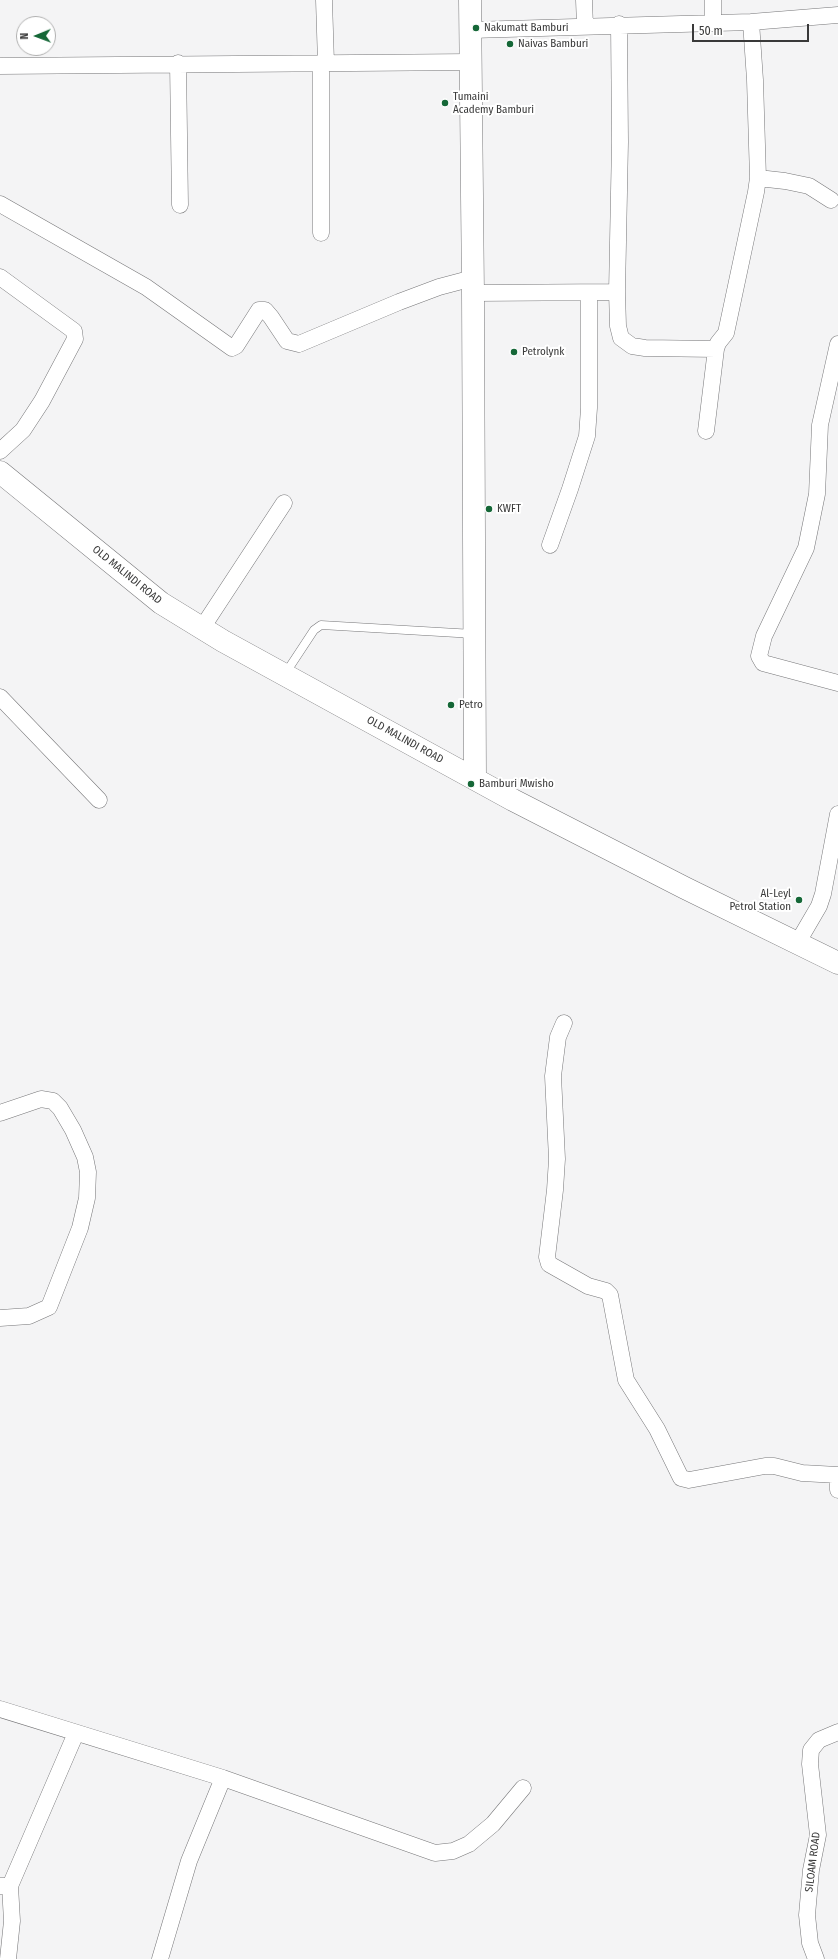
<!DOCTYPE html>
<html>
<head>
<meta charset="utf-8">
<style>
	body { margin:0 }
	#map { position:relative; width:838px; height:1959px; overflow:hidden; background:#f4f4f5; font-family:"Fira Sans Condensed",sans-serif }
	canvas { display:block }
	.north { position:absolute; left:16px; top:16px; width:40px; height:40px; box-sizing:border-box; background:#fff; border:1px solid #b0b0b0; border-radius:50%; rotate:269deg; font-size:11px; font-weight:700; line-height:16px; text-align:center; color:#393939 }
	.north::after { content:''; display:block; margin:auto; width:14px; height:18px; background:#156737; clip-path:polygon(50% 0,100% 100%,50% 72%,0 100%) }
	.scale { position:absolute; left:692px; top:24px; width:117px; height:18px; box-sizing:border-box; border:2px solid #393939; border-top:0; padding-left:5px; font-size:12px; line-height:14px; white-space:nowrap; color:#393939; -webkit-text-stroke:3px #fff; paint-order:stroke }
</style>
</head>
<body>
<div id="map">
<canvas width="838" height="1959"></canvas>
<div class="north">N</div>
<div class="scale">50 m</div>
</div>
<script>
const context = document.querySelector('canvas').getContext('2d');
context.lineJoin = 'round';
function toPath(rows) {
  const path = new Path2D();
  for (const r of rows) {
    path.moveTo(r[0], r[1]);
    for (let i = 2; i < r.length; i += 2) path.lineTo(r[i], r[i + 1]);
  }
  return path;
}
function strokePath(path, color, width, dash) {
  context.strokeStyle = color;
  context.lineWidth = width;
  context.lineCap = dash ? 'butt' : 'round';
  context.setLineDash(dash || []);
  context.stroke(path);
}
function write(font, color, halo, rows, align = 'center') {
  context.font = font + ' "Fira Sans Condensed",sans-serif';
  context.lineWidth = 4;
  context.setLineDash([]);
  context.textBaseline = 'middle';
  context.strokeStyle = halo;
  context.fillStyle = color;
  for (const [text, x, y, turn = 0] of rows) {
    context.save();
    context.translate(x, y);
    context.rotate((+turn || 0) * Math.PI / 180);
    context.textAlign = isNaN(turn) ? turn : align;
    if (halo) context.strokeText(text, 0, 0);
    context.fillText(text, 0, 0);
    context.restore();
  }
}
const lane = toPath([
	[285,674,314,630,321,625,474,634]
]);
const street = toPath([
	[324,0,326,63],
	[584,0,585,26],
	[713,0,713,23],
	[471,30,751,22,838,15],
	[178,63,180,205],
	[321,64,321,233],
	[0,66,471,62],
	[758,178,785,181,809,186,831,200],
	[0,204,146,287,232,348,236,346,259,310,265,310,271,317,287,341,299,344,399,302,439,287,473,278],
	[0,277,74,331,75,339,42,401,23,430,0,451],
	[617,292,618,326,621,338,632,346,645,348,716,349],
	[473,293,617,292,620,142,619,24],
	[838,344,820,425,817,494,806,548,764,636,759,656,763,663,838,683],
	[706,431,716,349,718,343,726,333,756,192,758,178,755,80,751,22],
	[550,545,570,489,587,436,589,408,589,293],
	[202,628,284,503],
	[0,697,99,800],
	[798,942,819,906,823,894,838,814],
	[564,1023,558,1037,553,1076,557,1159,555,1190,547,1257,549,1264,588,1286,606,1291,610,1295,626,1380,657,1429,681,1478,689,1480,765,1466,774,1466,802,1473,838,1475],
	[0,1113,41,1099,53,1101,60,1108,73,1130,85,1157,88,1172,87,1198,80,1228,49,1307,29,1316,0,1318],
	[838,1477,838,1490],
	[0,1709,223,1778,435,1853,453,1851,469,1844,493,1824,523,1788],
	[0,1886,10,1886,76,1733],
	[8,1959,12,1921,10,1886],
	[160,1959,189,1861,223,1778],
	[816,1959,810,1943,807,1915,811,1870,818,1835,810,1764,811,1750,819,1740,838,1732]
]);
const secondary = toPath([
	[470,0,473,293,475,779],
	[0,472,161,603,223,641,513,800,685,888,838,963]
]);
const markers = [
	[476,28,4,"#156737"],
	[510,44,4,"#156737"],
	[445,103,4,"#156737"],
	[514,352,4,"#156737"],
	[489,509,4,"#156737"],
	[451,705,4,"#156737"],
	[471,784,4,"#156737"],
	[799,900,4,"#156737"]
];
const poiNames = [
	["Nakumatt Bamburi",484,28],
	["Naivas Bamburi",518,44],
	["Tumaini",453,97],
	["Academy Bamburi",453,110],
	["Petrolynk",522,352],
	["KWFT",497,509],
	["Petro",459,705],
	["Bamburi Mwisho",479,784],
	["Al-Leyl",791,894,"right"],
	["Petrol Station",791,907,"right"]
];
const streetNames = [
	["OLD MALINDI ROAD",127,575,39],
	["OLD MALINDI ROAD",405,740,29],
	["SILOAM ROAD",813,1862,-83]
];
strokePath(lane, '#767678', 9);
strokePath(street, '#767678', 17);
strokePath(secondary, '#767678', 23);
strokePath(lane, '#fff', 8);
strokePath(street, '#fff', 16);
strokePath(secondary, '#fff', 22);
for (const [x, y, r, color] of markers) {
  const dot = new Path2D();
  dot.arc(x, y, r, 0, 2 * Math.PI);
  context.fillStyle = color;
  context.fill(dot);
  strokePath(dot, '#fff', 1.5);
}
write('11px', '#393939', '#fff', poiNames, 'left');
write('11px', '#393939', '#fff', streetNames);
</script>
</body>
</html>
